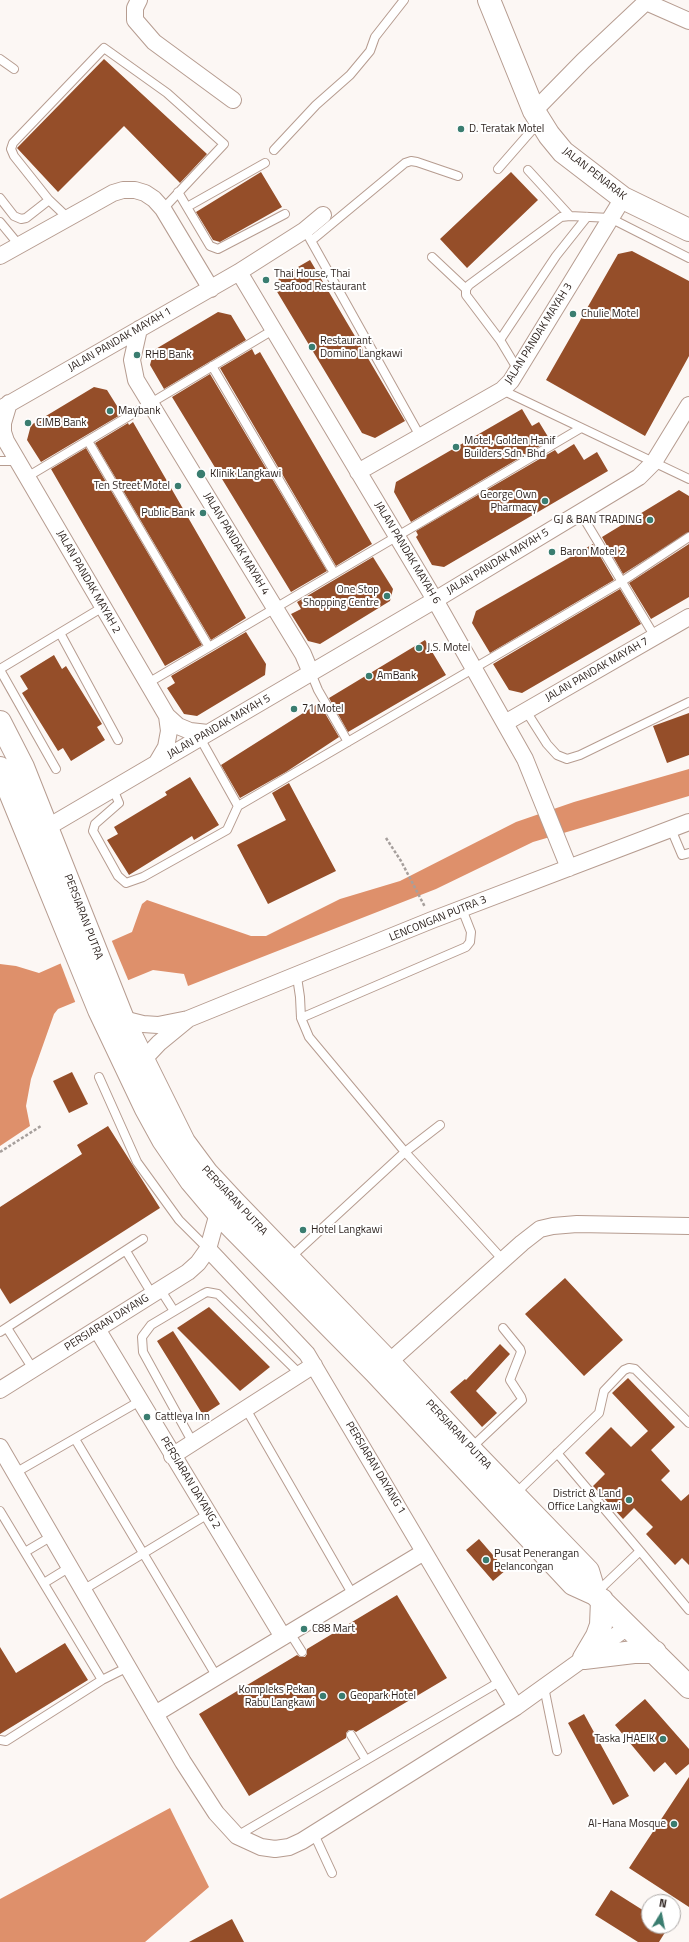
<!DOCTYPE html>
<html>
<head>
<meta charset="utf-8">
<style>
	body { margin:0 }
	#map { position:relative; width:689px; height:1942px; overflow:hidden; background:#fcf7f4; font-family:"Titillium Web",sans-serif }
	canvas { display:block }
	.north { position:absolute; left:641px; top:1894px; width:40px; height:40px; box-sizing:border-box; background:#fff; border:1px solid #aca8a6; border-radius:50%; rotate:10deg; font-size:11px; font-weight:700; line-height:16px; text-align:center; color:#2f2521 }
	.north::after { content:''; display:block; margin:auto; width:14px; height:18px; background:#3a7d70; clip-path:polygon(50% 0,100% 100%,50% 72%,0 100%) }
</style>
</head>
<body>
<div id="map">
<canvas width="689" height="1942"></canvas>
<div class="north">N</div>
</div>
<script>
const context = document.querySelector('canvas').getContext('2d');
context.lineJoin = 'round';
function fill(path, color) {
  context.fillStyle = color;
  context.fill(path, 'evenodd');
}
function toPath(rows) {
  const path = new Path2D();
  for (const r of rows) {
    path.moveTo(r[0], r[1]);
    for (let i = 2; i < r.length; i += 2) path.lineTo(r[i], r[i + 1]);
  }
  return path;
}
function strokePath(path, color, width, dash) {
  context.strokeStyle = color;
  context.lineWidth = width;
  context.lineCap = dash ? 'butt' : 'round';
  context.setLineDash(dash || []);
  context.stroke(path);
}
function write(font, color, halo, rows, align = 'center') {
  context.font = font + ' "Titillium Web",sans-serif';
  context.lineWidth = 4;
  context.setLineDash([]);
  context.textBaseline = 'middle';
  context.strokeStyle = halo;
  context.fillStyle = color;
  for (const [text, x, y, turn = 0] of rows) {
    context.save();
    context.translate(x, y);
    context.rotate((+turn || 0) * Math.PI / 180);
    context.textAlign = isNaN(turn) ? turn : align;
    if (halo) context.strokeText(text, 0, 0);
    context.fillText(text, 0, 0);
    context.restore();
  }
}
const water = toPath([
	[689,769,689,796,533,842,436,889,188,986,184,974,153,970,58,1009,54,1014,31,1079,26,1106,30,1126,0,1146,0,964,16,966,39,973,132,932,142,904,147,900,251,936,266,936,340,899,400,881,516,822,574,802],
	[170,1808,209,1887,145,1942,0,1942,0,1899]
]);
const pier = toPath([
	[111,939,129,982,76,1004,60,962]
]);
const building = toPath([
	[104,59,207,154,180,183,124,126,58,192,17,148],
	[261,172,282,207,220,242,213,240,196,212],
	[511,172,538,200,467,268,440,239],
	[632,251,689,281,689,356,645,436,546,380,618,254],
	[310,260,405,421,375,438,362,433,276,290,279,278],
	[218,312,231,315,246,340,164,389,150,365,154,350],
	[252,349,255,355,260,352,372,544,336,566,220,368],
	[210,374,327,571,291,592,172,397],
	[94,387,107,390,122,414,41,462,27,440,31,425],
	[522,409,532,426,539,422,550,440,411,522,394,492,396,482],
	[133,422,246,618,211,640,95,443,128,423,129,425],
	[574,444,584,460,597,452,608,471,444,567,432,565,416,537,418,535,416,531,555,450,558,454],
	[86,448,202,645,165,666,51,469],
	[679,490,689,496,689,532,623,574,602,537],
	[593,544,614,580,490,653,472,623,476,611],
	[689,544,689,597,651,619,629,583],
	[373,557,393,589,390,601,320,644,308,641,291,614,301,609,297,602],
	[620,589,641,624,522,693,509,690,493,664],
	[246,632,266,664,265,675,197,716,184,714,167,688,175,683,171,676],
	[425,640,446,675,348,732,329,698],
	[54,655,62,669,66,666,102,724,97,727,105,740,71,761,63,748,58,751,22,693,28,689,20,676],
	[319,703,339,737,286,772,240,798,221,765],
	[689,713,689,755,667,763,653,726],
	[190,777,219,825,194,840,192,836,129,875,107,840,118,834,114,827,167,795,165,792],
	[289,783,336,871,268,904,237,845,286,820,272,793],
	[72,1072,88,1104,69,1113,53,1081],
	[108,1126,160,1208,10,1304,0,1288,0,1207,82,1154,77,1145],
	[565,1278,623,1340,584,1376,525,1314],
	[209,1307,270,1367,240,1391,177,1328],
	[173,1331,220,1404,203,1415,157,1341],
	[500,1344,510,1354,476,1391,497,1413,482,1427,450,1392,465,1379,466,1380],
	[628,1378,675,1427,651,1450,670,1471,661,1480,681,1501,689,1494,689,1565,682,1558,675,1565,646,1534,653,1527,634,1508,623,1519,593,1486,605,1474,585,1453,611,1427,631,1447,648,1431,612,1393],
	[479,1539,506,1570,493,1581,466,1550],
	[397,1595,447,1678,356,1732,353,1730,349,1730,346,1733,346,1738,249,1796,199,1714,297,1655,300,1657,305,1657,307,1654,307,1649],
	[65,1643,88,1680,0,1734,0,1647,16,1673],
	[645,1699,689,1749,689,1764,676,1775,665,1762,654,1772,615,1725],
	[584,1714,629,1796,613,1805,568,1723],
	[689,1777,689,1907,629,1868],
	[611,1890,649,1914,649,1926,669,1926,659,1942,638,1942,595,1915],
	[232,1919,244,1942,189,1942]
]);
const path = toPath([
	[386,838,401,861,425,907],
	[0,1152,41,1126]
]);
const service = toPath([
	[0,59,14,69],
	[274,150,316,105,350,75,370,51,375,37,404,0],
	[498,169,539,122],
	[528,170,570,216],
	[178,192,210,246,218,249,285,214],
	[0,198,14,216,21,219,26,218,49,200],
	[187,207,265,163],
	[68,218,49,200,14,156,11,149,13,143,104,48,167,93,224,144,163,209],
	[0,222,19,245],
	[305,230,420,436],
	[311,241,405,163,411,161,417,162,458,176],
	[432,257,466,289],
	[500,340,556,256,587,217],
	[212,366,334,573],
	[518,370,500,340,466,295,466,289,469,285,561,217,570,216,610,218,689,258],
	[502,390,689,479],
	[88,441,209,647],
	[0,461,18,461],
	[27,477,273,330],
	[580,512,655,637],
	[60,633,118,740],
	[0,669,103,607],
	[0,670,56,769],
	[311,673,318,690,348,742],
	[148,683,581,428],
	[526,711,547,744,557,755,567,759,580,755,689,702],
	[200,738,238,806],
	[113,789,119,803,95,824,93,831,118,876,126,883,143,877,227,830,238,806,560,618,621,582,689,537],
	[671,829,682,855,689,853],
	[297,977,300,997,301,1018,309,1037,405,1152,503,1260],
	[301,1018,466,947,470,942,471,932,462,909],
	[99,1077,137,1162,179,1220,208,1249],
	[126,1251,152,1294],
	[290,1258,405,1152,440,1125],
	[160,1289,174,1311],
	[7,1328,33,1369],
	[0,1332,143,1239],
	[246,1409,353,1595],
	[75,1439,217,1677],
	[193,1443,143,1352,142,1337,151,1325,203,1294,207,1292,218,1294,300,1374],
	[471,1448,522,1400,521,1397,510,1380,521,1352,520,1349,503,1328],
	[557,1453,640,1551],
	[15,1473,140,1401],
	[515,1494,599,1413,604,1391,624,1370,629,1368,635,1369,689,1423],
	[0,1511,102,1680],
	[25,1552,52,1536],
	[44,1583,70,1567],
	[83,1590,208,1514],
	[596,1593,640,1551,689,1610],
	[290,1633,302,1652],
	[544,1687,557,1751],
	[351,1735,366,1760],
	[0,1740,6,1741,102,1680,128,1667],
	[314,1834,332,1873],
	[237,1836,501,1681]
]);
const minor = toPath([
	[139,0,135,8,135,20,154,42,233,100],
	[646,2,689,21],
	[534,111,583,61,648,0],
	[0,256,113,193,123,190,135,190,145,193,154,199,163,209,211,289],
	[239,272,435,600,525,759,569,868],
	[139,329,132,360,136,380,303,654,311,673],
	[9,403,3,423,3,432,6,441,167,716,178,726,190,731,208,733],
	[0,409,239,272,305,230,323,215],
	[358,472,502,390,511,381,623,198],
	[505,723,689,617],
	[156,764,166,747,169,731,167,716],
	[48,827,435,600,639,477,654,462,689,405],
	[123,1019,143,1024,158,1025,188,1019,432,920,689,822],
	[143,1060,159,1043,187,1020],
	[208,1249,307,1354,516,1707],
	[97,1329,283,1637],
	[389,1362,522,1243,540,1229,553,1226,577,1224,689,1226],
	[0,1390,188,1272,198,1263,208,1249,218,1213],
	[0,1447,183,1762,216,1813,237,1836,261,1847,275,1849,289,1847,302,1841,516,1707,629,1626],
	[172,1456,314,1365],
	[155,1714,424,1552]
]);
const secondary = toPath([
	[489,0,534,111,549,135,563,152,623,198,689,230],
	[0,722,23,767,123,1019,184,1142,207,1173,234,1202,389,1362,470,1449,588,1571,595,1594],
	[0,768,99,1010,146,1109,163,1140,191,1181,218,1213,375,1372,573,1584,595,1594,689,1687],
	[584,1658,634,1652,655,1652],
	[584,1658,597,1636,601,1625,602,1600]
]);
const markers = [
	[461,129,4,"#3a7d70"],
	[266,280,4,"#3a7d70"],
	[573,314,4,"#3a7d70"],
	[312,347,4,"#3a7d70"],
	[137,355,4,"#3a7d70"],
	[110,411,4,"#3a7d70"],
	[28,423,4,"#3a7d70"],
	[456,447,4,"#3a7d70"],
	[201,474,5,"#3a7d70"],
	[178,486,4,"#3a7d70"],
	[545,501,4,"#3a7d70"],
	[203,513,4,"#3a7d70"],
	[650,520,4,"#3a7d70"],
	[552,552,4,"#3a7d70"],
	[387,596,4,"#3a7d70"],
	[419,648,4,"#3a7d70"],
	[369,676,4,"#3a7d70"],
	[294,709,4,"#3a7d70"],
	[303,1230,4,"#3a7d70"],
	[147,1417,4,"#3a7d70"],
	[629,1500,4,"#3a7d70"],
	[486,1560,4,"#3a7d70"],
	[304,1629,4,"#3a7d70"],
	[323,1696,4,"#3a7d70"],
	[342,1696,4,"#3a7d70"],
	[663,1739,4,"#3a7d70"],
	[674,1824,4,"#3a7d70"]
];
const poiNames = [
	["D. Teratak Motel",469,129],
	["Thai House, Thai",274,274],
	["Seafood Restaurant",274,287],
	["Chulie Motel",581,314],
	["Restaurant",320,341],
	["Domino Langkawi",320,354],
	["RHB Bank",145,355],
	["Maybank",118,411],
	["CIMB Bank",36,423],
	["Motel, Golden Hanif",464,441],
	["Builders Sdn. Bhd",464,454],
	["Klinik Langkawi",210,474],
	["Ten Street Motel",170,486,"right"],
	["George Own",537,495,"right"],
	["Pharmacy",537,508,"right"],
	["Public Bank",195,513,"right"],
	["GJ & BAN TRADING",642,520,"right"],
	["Baron Motel 2",560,552],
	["One Stop",379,590,"right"],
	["Shopping Centre",379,603,"right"],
	["J.S. Motel",427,648],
	["AmBank",377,676],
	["71 Motel",302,709],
	["Hotel Langkawi",311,1230],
	["Cattleya Inn",155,1417],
	["District & Land",621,1494,"right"],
	["Office Langkawi",621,1507,"right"],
	["Pusat Penerangan",494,1554],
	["Pelancongan",494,1567],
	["C88 Mart",312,1629],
	["Kompleks Pekan",315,1690,"right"],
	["Rabu Langkawi",315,1703,"right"],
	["Geopark Hotel",350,1696],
	["Taska JHAEIK",655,1739,"right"],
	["Al-Hana Mosque",666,1824,"right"]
];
const streetNames = [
	["JALAN PENARAK",594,174,38],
	["JALAN PANDAK MAYAH 3",539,334,-58],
	["JALAN PANDAK MAYAH 1",120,340,-30],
	["JALAN PANDAK MAYAH 4",236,544,59],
	["JALAN PANDAK MAYAH 6",407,553,59],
	["JALAN PANDAK MAYAH 5",498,562,-31],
	["JALAN PANDAK MAYAH 2",88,582,60],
	["JALAN PANDAK MAYAH 7",597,670,-30],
	["JALAN PANDAK MAYAH 5",219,727,-30],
	["PERSIARAN PUTRA",83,917,69],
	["LENCONGAN PUTRA 3",438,919,-22],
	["PERSIARAN PUTRA",234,1201,47],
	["PERSIARAN DAYANG",107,1323,-32],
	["PERSIARAN PUTRA",458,1435,47],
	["PERSIARAN DAYANG 1",375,1468,59],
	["PERSIARAN DAYANG 2",190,1483,59]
];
fill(water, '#de906b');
fill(pier, '#fcf7f4');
fill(building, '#954e29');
strokePath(service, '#b69c90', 10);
strokePath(minor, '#b69c90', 18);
strokePath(secondary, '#b69c90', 24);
strokePath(path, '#a69f9c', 2.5, [3, 2]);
strokePath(service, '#fff', 8);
strokePath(minor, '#fff', 16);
strokePath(secondary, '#fff', 22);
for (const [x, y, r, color] of markers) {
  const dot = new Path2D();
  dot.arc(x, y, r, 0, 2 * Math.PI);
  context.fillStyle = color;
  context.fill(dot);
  strokePath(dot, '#fff', 1.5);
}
write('11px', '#2f2521', '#fff', poiNames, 'left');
write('11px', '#2f2521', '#fff', streetNames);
</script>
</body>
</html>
